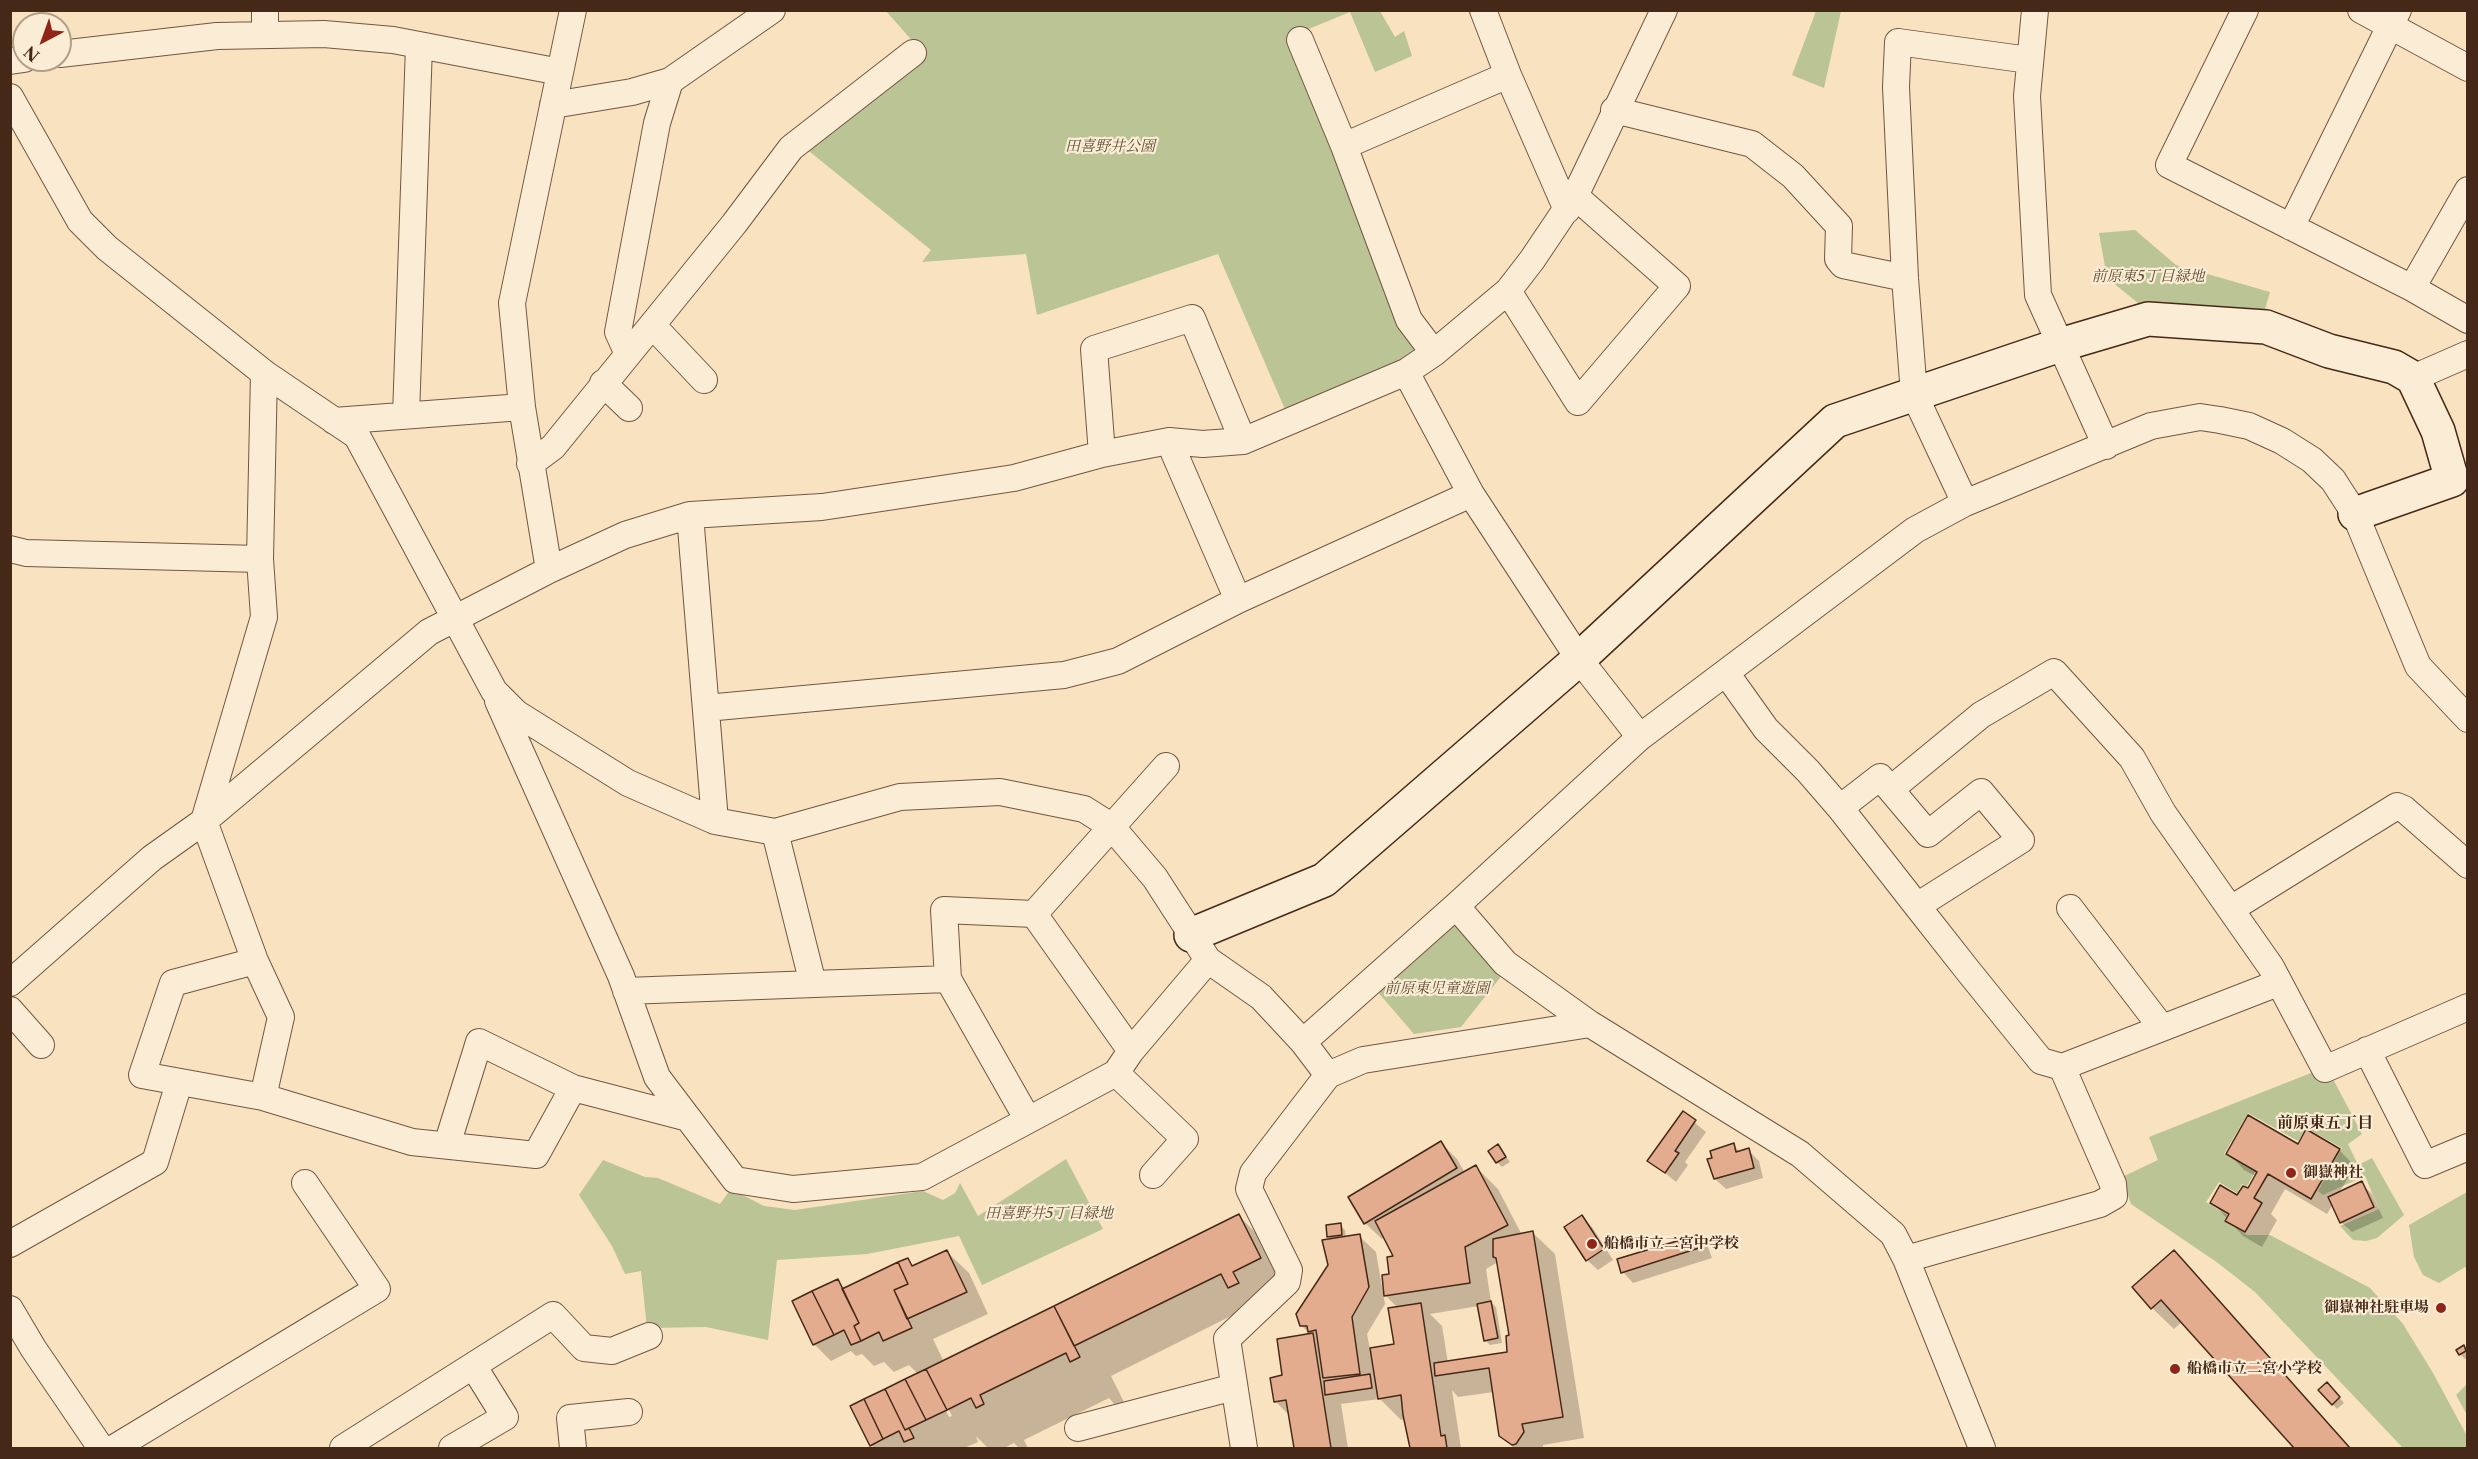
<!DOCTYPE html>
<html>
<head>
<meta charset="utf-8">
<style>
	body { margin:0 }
	#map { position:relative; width:2478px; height:1459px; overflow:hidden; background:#f9e2bf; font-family:"Libre Caslon Text",serif }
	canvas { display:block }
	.frame { position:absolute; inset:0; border:12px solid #462818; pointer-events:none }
	.north { position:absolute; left:12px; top:12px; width:60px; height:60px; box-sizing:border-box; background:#fbecd5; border:2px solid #b39e89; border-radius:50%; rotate:221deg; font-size:16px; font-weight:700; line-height:24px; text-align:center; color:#462818 }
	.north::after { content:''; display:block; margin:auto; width:21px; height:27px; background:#8f2418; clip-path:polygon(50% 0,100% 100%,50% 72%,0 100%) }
</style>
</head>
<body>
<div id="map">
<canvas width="2478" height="1459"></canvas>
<div class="frame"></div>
<div class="north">N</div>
</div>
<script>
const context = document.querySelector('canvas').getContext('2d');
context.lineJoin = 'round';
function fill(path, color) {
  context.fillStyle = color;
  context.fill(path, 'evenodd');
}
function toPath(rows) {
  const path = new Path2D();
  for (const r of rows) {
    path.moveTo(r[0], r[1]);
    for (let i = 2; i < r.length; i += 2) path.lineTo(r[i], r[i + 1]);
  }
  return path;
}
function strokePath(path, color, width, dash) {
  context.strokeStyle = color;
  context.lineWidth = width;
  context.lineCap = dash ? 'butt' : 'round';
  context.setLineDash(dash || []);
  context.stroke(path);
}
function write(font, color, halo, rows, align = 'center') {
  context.font = font + ' "Libre Caslon Text","Noto Serif JP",serif';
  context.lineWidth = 4.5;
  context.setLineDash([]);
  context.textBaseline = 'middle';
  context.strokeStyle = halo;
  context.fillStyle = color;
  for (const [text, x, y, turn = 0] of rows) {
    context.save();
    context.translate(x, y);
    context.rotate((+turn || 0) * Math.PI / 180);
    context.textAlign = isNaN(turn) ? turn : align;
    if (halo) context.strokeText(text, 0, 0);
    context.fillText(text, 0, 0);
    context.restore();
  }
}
const green = toPath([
	[886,11,1380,11,1395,37,1404,31,1412,56,1375,72,1350,12,1294,35,1423,360,1290,421,1218,254,1037,315,1026,254,922,262,931,250,804,147,923,53],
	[1816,11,1841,11,1824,88,1792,75],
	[2135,230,2176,265,2270,292,2263,316,2143,307,2107,278,2099,233],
	[1447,924,1458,925,1503,974,1461,1027,1414,1034,1376,990],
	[2316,1071,2322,1081,2333,1079,2362,1134,2348,1144,2358,1165,2372,1158,2404,1215,2377,1238,2366,1241,2353,1240,2340,1226,2379,1209,2365,1176,2323,1195,2318,1191,2342,1148,2306,1128,2298,1141,2248,1113,2224,1154,2255,1172,2247,1186,2242,1184,2237,1193,2219,1182,2206,1202,2227,1215,2224,1221,2247,1235,2270,1235,2370,1288,2403,1324,2433,1373,2467,1436,2467,1448,2403,1448,2255,1292,2218,1263,2131,1204,2122,1177,2158,1160,2149,1137],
	[1066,1159,1103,1229,982,1285,959,1236,867,1254,777,1260,768,1340,706,1327,647,1328,641,1271,625,1274,612,1246,579,1195,603,1160,645,1177,658,1178,720,1204,731,1189,764,1206,795,1210,923,1191,943,1200,955,1193,960,1183,978,1216],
	[2467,1192,2467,1271,2465,1267,2439,1283,2423,1275,2414,1257,2409,1225],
	[2467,1384,2467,1415,2456,1395]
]);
const shadow = toPath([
	[1683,1113,1706,1132,1685,1162,1688,1165,1676,1182,1649,1160],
	[1441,1143,1457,1159,1465,1173,1476,1167,1498,1189,1522,1235,1533,1233,1555,1254,1584,1438,1543,1445,1543,1448,1514,1448,1500,1435,1494,1392,1458,1397,1452,1390,1461,1448,1411,1448,1406,1419,1401,1420,1380,1399,1341,1404,1348,1448,1296,1448,1290,1416,1275,1401,1283,1377,1311,1335,1301,1325,1330,1265,1332,1240,1329,1237,1340,1225,1345,1230,1346,1238,1359,1236,1376,1252,1385,1304,1367,1334,1370,1349,1396,1345,1398,1308,1384,1294,1395,1257,1384,1238,1382,1239,1365,1223],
	[1498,1262,1511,1336,1509,1353,1448,1363,1442,1326,1430,1314,1479,1306,1485,1340,1490,1345,1502,1343,1496,1307,1491,1302,1486,1269],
	[1733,1145,1740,1152,1748,1150,1759,1161,1763,1178,1726,1189,1715,1179,1714,1159],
	[1498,1146,1510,1162,1502,1167,1497,1162],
	[2298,1146,2339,1150,2355,1166,2339,1193,2361,1183,2372,1194,2383,1218,2352,1232,2341,1222,2333,1204,2327,1214,2285,1189,2271,1214,2277,1220,2262,1247,2243,1236,2212,1202,2238,1197,2248,1190,2256,1176,2244,1170,2228,1153],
	[1239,1216,1271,1248,1292,1290,1249,1307,1111,1376,1124,1402,1116,1406,1109,1398,1024,1440,1028,1448,1019,1448,1014,1443,1004,1448,988,1448,976,1436,978,1442,964,1448,875,1448,871,1445,918,1374,909,1365,894,1372,884,1362,874,1366,862,1354,856,1356,851,1351,831,1361,814,1344,837,1281,846,1289,907,1260,914,1266,947,1252,969,1273,988,1314,933,1339,944,1362],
	[944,1406,947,1406,952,1416,949,1417],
	[1582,1217,1592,1227,1613,1260,1598,1270,1587,1260],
	[1697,1236,1708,1247,1712,1258,1633,1283,1623,1272],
	[2174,1252,2195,1274,2351,1448,2296,1448,2183,1321,2174,1329,2152,1308],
	[2463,1347,2468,1351,2468,1357,2465,1359,2460,1354],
	[2332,1389,2344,1403,2337,1409,2320,1391]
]);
const building = toPath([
	[1683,1111,1696,1120,1675,1151,1679,1153,1665,1173,1647,1161,1683,1111],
	[2248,1115,2298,1144,2306,1129,2340,1149,2311,1199,2268,1174,2254,1198,2262,1203,2245,1232,2225,1221,2229,1214,2210,1203,2220,1185,2237,1195,2243,1186,2248,1188,2257,1172,2226,1154,2248,1115],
	[1441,1141,1457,1168,1364,1224,1348,1197,1441,1141],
	[1734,1143,1736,1152,1749,1148,1754,1168,1714,1179,1707,1159,1712,1158,1710,1151,1734,1143],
	[1498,1144,1506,1157,1496,1163,1488,1151,1498,1144],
	[1476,1165,1508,1225,1465,1247,1470,1283,1384,1296,1382,1275,1389,1274,1387,1257,1393,1256,1375,1221,1476,1165],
	[2362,1181,2374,1207,2340,1223,2328,1197,2362,1181],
	[1239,1214,1261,1258,1233,1272,1239,1283,1228,1288,1221,1274,1074,1346,1054,1306,1239,1214],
	[1582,1215,1604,1249,1586,1261,1564,1227,1582,1215],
	[1341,1223,1342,1235,1327,1237,1326,1225,1341,1223],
	[1533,1231,1563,1417,1522,1424,1524,1432,1516,1444,1512,1445,1499,1436,1489,1368,1435,1376,1434,1363,1507,1352,1506,1336,1509,1335,1496,1258,1493,1257,1493,1239,1533,1231],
	[1360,1234,1369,1287,1352,1317,1360,1374,1323,1378,1316,1330,1308,1332,1307,1326,1300,1326,1296,1314,1328,1265,1322,1240,1360,1234],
	[1697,1235,1702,1247,1621,1273,1617,1259,1697,1235],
	[947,1250,967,1292,907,1319,894,1290,908,1284,898,1262,908,1258,912,1266,947,1250],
	[2174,1250,2350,1448,2294,1448,2161,1300,2151,1309,2132,1287,2174,1250],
	[898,1262,908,1284,894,1290,912,1328,883,1341,879,1332,861,1341,854,1326,859,1323,842,1289,898,1262],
	[838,1279,859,1323,854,1326,861,1341,851,1345,844,1330,834,1335,812,1291,838,1279],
	[812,1291,834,1335,813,1345,792,1301,812,1291],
	[1491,1301,1498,1338,1484,1341,1477,1304,1491,1301],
	[1421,1303,1441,1436,1445,1435,1447,1448,1410,1448,1403,1415,1401,1395,1378,1399,1370,1348,1394,1344,1388,1308,1421,1303],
	[1054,1306,1080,1357,1070,1362,1066,1353,980,1395,984,1404,976,1408,971,1398,947,1410,926,1369,1054,1306],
	[1313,1333,1331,1448,1294,1448,1286,1400,1274,1402,1270,1378,1282,1375,1277,1339,1313,1333],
	[2464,1345,2466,1351,2459,1355,2456,1350,2464,1345],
	[926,1369,947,1410,926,1420,905,1379,926,1369],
	[1370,1374,1372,1388,1325,1395,1324,1381,1370,1374],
	[905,1379,926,1420,905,1430,885,1389,905,1379],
	[2327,1382,2340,1397,2332,1405,2318,1390,2327,1382],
	[885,1389,905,1430,909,1428,914,1438,904,1442,899,1431,883,1439,864,1399,885,1389],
	[864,1399,883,1439,870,1446,850,1406,864,1399]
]);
const street = toPath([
	[1483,10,1508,75,1567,210],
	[2035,10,2027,96,2038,295,2106,446],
	[2245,10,2169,165,2412,288,2468,320],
	[2361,10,2468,68],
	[265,35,265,10],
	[1300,40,1344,146,1409,320,1434,353],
	[60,54,217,36,324,34,393,40,560,72],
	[10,61,24,59],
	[10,97,80,221,107,248,264,373,357,436,494,691,516,713,628,783,715,821,775,832,900,797,1000,792,1084,809,1111,826,1155,878,1208,960,1261,997,1303,1042,1328,1075],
	[553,105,632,92,670,81,772,10],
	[1614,110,1752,144,1793,176,1839,226,1838,259,1843,265,1905,278],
	[1344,146,1508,75],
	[2291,227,2398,10],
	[2412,288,2468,190],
	[1508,291,1578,402,1677,286,1575,196],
	[653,326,704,380],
	[628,354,618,332,657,123,670,81],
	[1406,372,1471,494,1579,659,1640,737],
	[264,373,260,559,264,617,204,821,255,961,173,983,142,1075,263,1097,412,1142,536,1155,573,1088],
	[2413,378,2468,354],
	[603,383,629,408],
	[406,415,419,46],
	[334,421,522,407],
	[1169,441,1238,600],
	[1102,454,1094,349,1192,318,1243,441],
	[530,464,553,447,734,224,791,148,913,53],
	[1965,503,1914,394,1905,278,1896,87,1898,42,2029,60],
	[690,515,715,821],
	[10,549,26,553,260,559],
	[549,570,522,407,512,303,573,10],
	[1726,673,1766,729,1808,771,1840,808],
	[498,701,621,976,657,1077,735,1180,793,1189,922,1177,1116,1073,1131,1051,1208,960],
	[706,708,1064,675,1118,661,1238,600,1471,494],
	[1891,789,1981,715,2054,672,2132,758,2163,813,2271,967,2325,1069,2468,1007],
	[775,832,813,984],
	[1456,906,1505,963,1590,1024],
	[2070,908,2162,1028],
	[2231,909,2397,806,2404,809,2468,865],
	[1034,914,1166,766],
	[255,961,281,1017,263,1097],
	[10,983,152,858,204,821,429,632,549,570,625,535,690,515,822,507,1014,478,1102,454,1169,441,1203,444,1243,441,1406,372,1434,353,1508,291,1532,260,1575,196,1664,10],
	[626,991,948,979],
	[10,1010,41,1045],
	[1303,1042,1456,906,1640,737,1915,530,1965,503,2151,426,2200,417,2220,420,2249,426,2282,441,2312,460,2333,480,2355,514,2418,666,2468,719],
	[2367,1050,2425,1165,2468,1147],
	[2062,1067,2278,983],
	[1116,1073,1185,1139,1153,1175],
	[1028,1120,948,979,944,910,1034,914,1131,1051],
	[447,1145,479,1042,573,1088,688,1118],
	[10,1244,155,1162,179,1083],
	[1906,1259,2100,1204,2114,1196,2113,1184,2062,1067,2041,1061,1969,972,1917,906,1881,860,1840,808,1880,777,1928,834,1981,792,2021,840,1917,906],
	[10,1309,33,1348,101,1448],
	[1078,1428,1234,1387],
	[114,1448,377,1289,305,1183],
	[343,1448,553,1315,584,1348,612,1351,649,1336],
	[452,1448,505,1417,474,1367],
	[573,1448,570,1418,629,1412],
	[1244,1448,1227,1339,1287,1282,1289,1270,1249,1189,1253,1173,1328,1075,1363,1060,1590,1024,1800,1154,1893,1234,1906,1259,1982,1448]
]);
const secondary = toPath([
	[1191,935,1324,880,1579,659,1835,421,2060,345,2148,319,2266,327,2329,351,2394,367,2413,378,2438,431,2452,480,2355,514]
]);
const markers = [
	[2291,1173,6,"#8f2418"],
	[1592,1244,6,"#8f2418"],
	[2441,1308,6,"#8f2418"],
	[2175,1369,6,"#8f2418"]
];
const parkNames = [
	["田喜野井公園",1110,147],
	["前原東5丁目緑地",2148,277],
	["前原東児童遊園",1437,989],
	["田喜野井5丁目緑地",1049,1214]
];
const poiNames = [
	["御嶽神社",2303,1173],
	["船橋市立二宮中学校",1604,1244],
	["御嶽神社駐車場",2429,1308,"right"],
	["船橋市立二宮小学校",2187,1369]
];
const neighbourhoodNames = [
	["前原東五丁目",2325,1123]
];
fill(green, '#bac494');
fill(shadow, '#0003');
fill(building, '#e3ac8f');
strokePath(building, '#462818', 1.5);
strokePath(street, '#735642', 28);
strokePath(secondary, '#462818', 36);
strokePath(street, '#fbecd5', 26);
strokePath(secondary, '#fbecd5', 33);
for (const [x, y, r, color] of markers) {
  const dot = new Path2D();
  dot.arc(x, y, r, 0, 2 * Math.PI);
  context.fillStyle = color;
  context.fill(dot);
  strokePath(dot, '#fbecd5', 2);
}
write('italic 15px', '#634f37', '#fbecd5', parkNames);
write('bold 15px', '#462818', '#fbecd5', poiNames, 'left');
write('bold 16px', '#462818', '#fbecd5', neighbourhoodNames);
</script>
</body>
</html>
